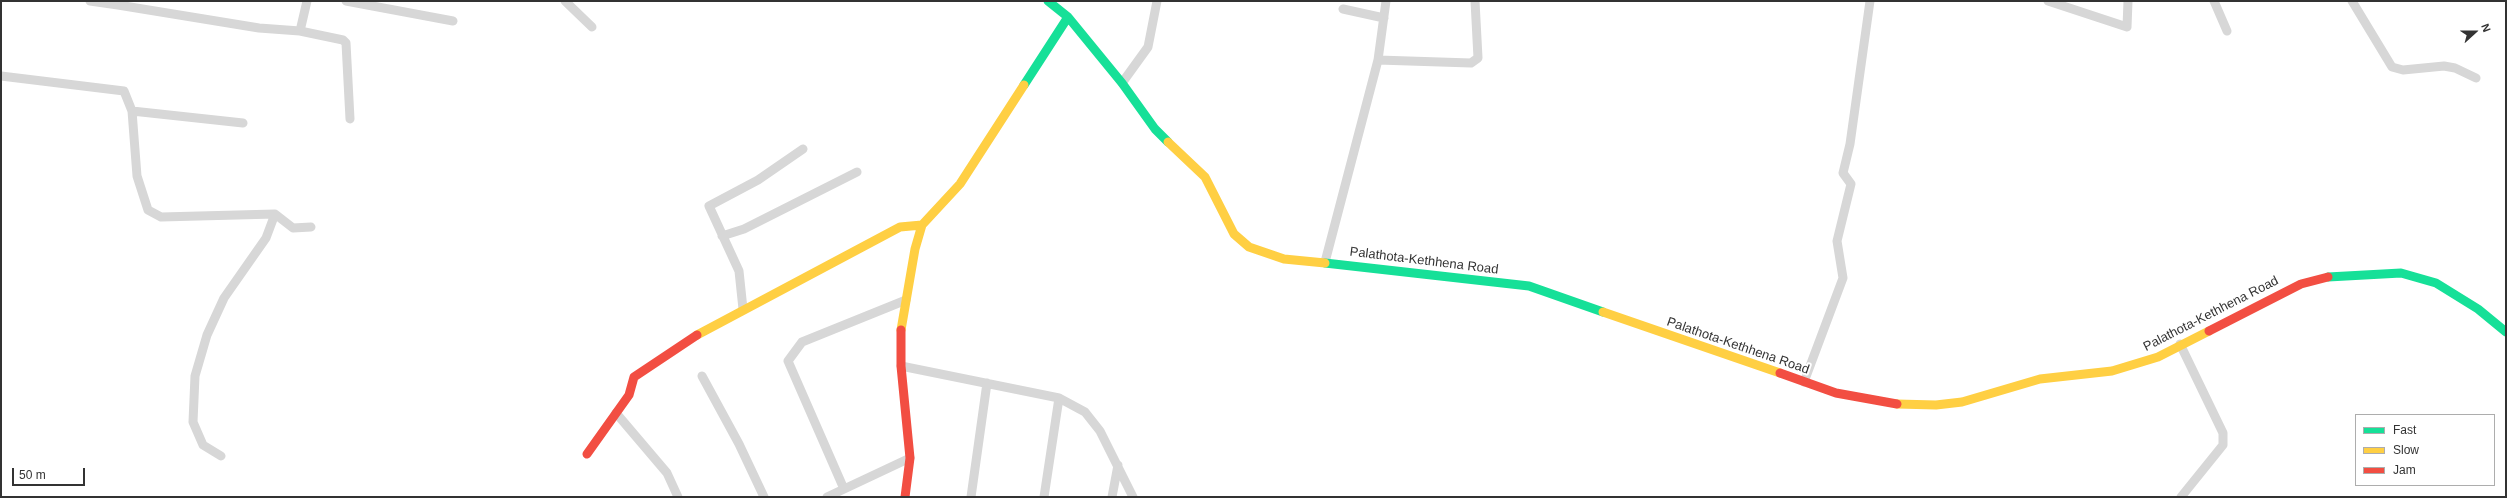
<!DOCTYPE html>
<html>
<head>
<meta charset="utf-8">
<style>
	body { margin:0 }
	#map { position:relative; width:2507px; height:498px; overflow:hidden; background:#fff; font-family:Helvetica,sans-serif }
	canvas { display:block }
	.frame { position:absolute; inset:0; border:2px solid #333; pointer-events:none }
	.legend { position:absolute; left:2355px; top:414px; width:140px; height:72px; box-sizing:border-box; background:#fff; border:1px solid #adadad; margin:0; padding:5px 7px; list-style:none; font-size:12px; color:#333 }
	.legend li { display:flex; align-items:center; gap:8px; height:20px }
	.legend b { width:20px; border:1px solid #adadad }
	.north { position:absolute; left:2455px; top:12px; width:40px; height:40px; -webkit-text-stroke:3px #fff; paint-order:stroke; rotate:69deg; font-size:11px; font-weight:700; line-height:16px; text-align:center; color:#333 }
	.north::after { content:''; display:block; margin:auto; width:14px; height:18px; background:#333; clip-path:polygon(50% 0,100% 100%,50% 72%,0 100%) }
	.scale { position:absolute; left:12px; top:468px; width:73px; height:18px; box-sizing:border-box; border:2px solid #333; border-top:0; padding-left:5px; font-size:12px; line-height:14px; white-space:nowrap; color:#333; -webkit-text-stroke:3px #fff; paint-order:stroke }
</style>
</head>
<body>
<div id="map">
<canvas width="2507" height="498"></canvas>
<div class="frame"></div>
<ul class="legend">
<li><b style="height:5px;background:#16e098"></b>Fast</li>
<li><b style="height:5px;background:#ffcf43"></b>Slow</li>
<li><b style="height:5px;background:#f24e42"></b>Jam</li>
</ul>
<div class="north">N</div>
<div class="scale">50 m</div>
</div>
<script>
const context = document.querySelector('canvas').getContext('2d');
context.lineJoin = 'round';
function toPath(rows) {
  const path = new Path2D();
  for (const r of rows) {
    path.moveTo(r[0], r[1]);
    for (let i = 2; i < r.length; i += 2) path.lineTo(r[i], r[i + 1]);
  }
  return path;
}
function strokePath(path, color, width, dash) {
  context.strokeStyle = color;
  context.lineWidth = width;
  context.lineCap = dash ? 'butt' : 'round';
  context.setLineDash(dash || []);
  context.stroke(path);
}
function write(font, color, halo, rows, align = 'center') {
  context.font = font + ' Helvetica,sans-serif';
  context.lineWidth = 4;
  context.setLineDash([]);
  context.textBaseline = 'middle';
  context.strokeStyle = halo;
  context.fillStyle = color;
  for (const [text, x, y, turn = 0] of rows) {
    context.save();
    context.translate(x, y);
    context.rotate((+turn || 0) * Math.PI / 180);
    context.textAlign = isNaN(turn) ? turn : align;
    if (halo) context.strokeText(text, 0, 0);
    context.fillText(text, 0, 0);
    context.restore();
  }
}
const street = toPath([
	[90,1,118,5,118,1],
	[346,1,453,21],
	[565,1,592,27],
	[2048,1,2127,27,2128,1],
	[2214,1,2227,31],
	[2352,1,2392,67,2403,70,2444,66,2455,68,2476,78],
	[118,5,259,28,300,31,343,40,346,43,350,119],
	[1343,9,1384,18],
	[300,31,307,1],
	[1378,60,1471,63,1478,58,1475,1],
	[1,76,124,91,132,111,243,123],
	[1122,83,1148,47,1157,1],
	[132,111,137,176,148,210,161,217,275,214,293,228,311,227],
	[722,236,744,229,857,172],
	[1325,262,1378,60,1386,1],
	[743,309,739,271,709,206,758,180,803,149],
	[2180,344,2223,433,2223,445,2181,497],
	[901,366,1059,398,1085,412,1100,431,1133,497],
	[702,376,739,444,764,497],
	[1804,382,1843,278,1837,241,1851,184,1843,173,1850,144,1870,1],
	[616,413,667,473,678,497],
	[221,456,203,445,193,422,195,376,207,335,224,298,266,238,275,214],
	[844,489,788,361,802,342,906,300],
	[827,497,910,458],
	[971,497,987,383],
	[1044,497,1059,398],
	[1112,497,1118,465]
]);
const fast = toPath([
	[1048,1,1068,17,1122,83,1155,129,1168,142],
	[1024,85,1068,17],
	[1325,263,1529,286,1603,312],
	[2328,277,2401,273,2436,283,2478,309,2506,332]
]);
const slow = toPath([
	[1168,142,1205,177,1234,234,1249,247,1284,259,1325,263],
	[1603,312,1780,373],
	[901,330,915,249,922,225,960,184,1024,85],
	[697,335,900,227,922,225],
	[1897,404,1936,405,1962,402,2040,379,2112,371,2158,357,2209,331]
]);
const jam = toPath([
	[901,330,901,366,910,458,905,497],
	[2209,331,2301,284,2328,277],
	[1780,373,1836,393,1897,404],
	[587,454,629,395,634,377,697,335]
]);
const streetNames = [
	["Palathota-Kethhena Road",1424,261,7],
	["Palathota-Kethhena Road",2211,314,-27],
	["Palathota-Kethhena Road",1738,346,19]
];
strokePath(street, '#d7d7d7', 9);
strokePath(fast, '#16e098', 9);
strokePath(slow, '#ffcf43', 9);
strokePath(jam, '#f24e42', 9);
write('13px', '#333', '#fff', streetNames);
</script>
</body>
</html>
